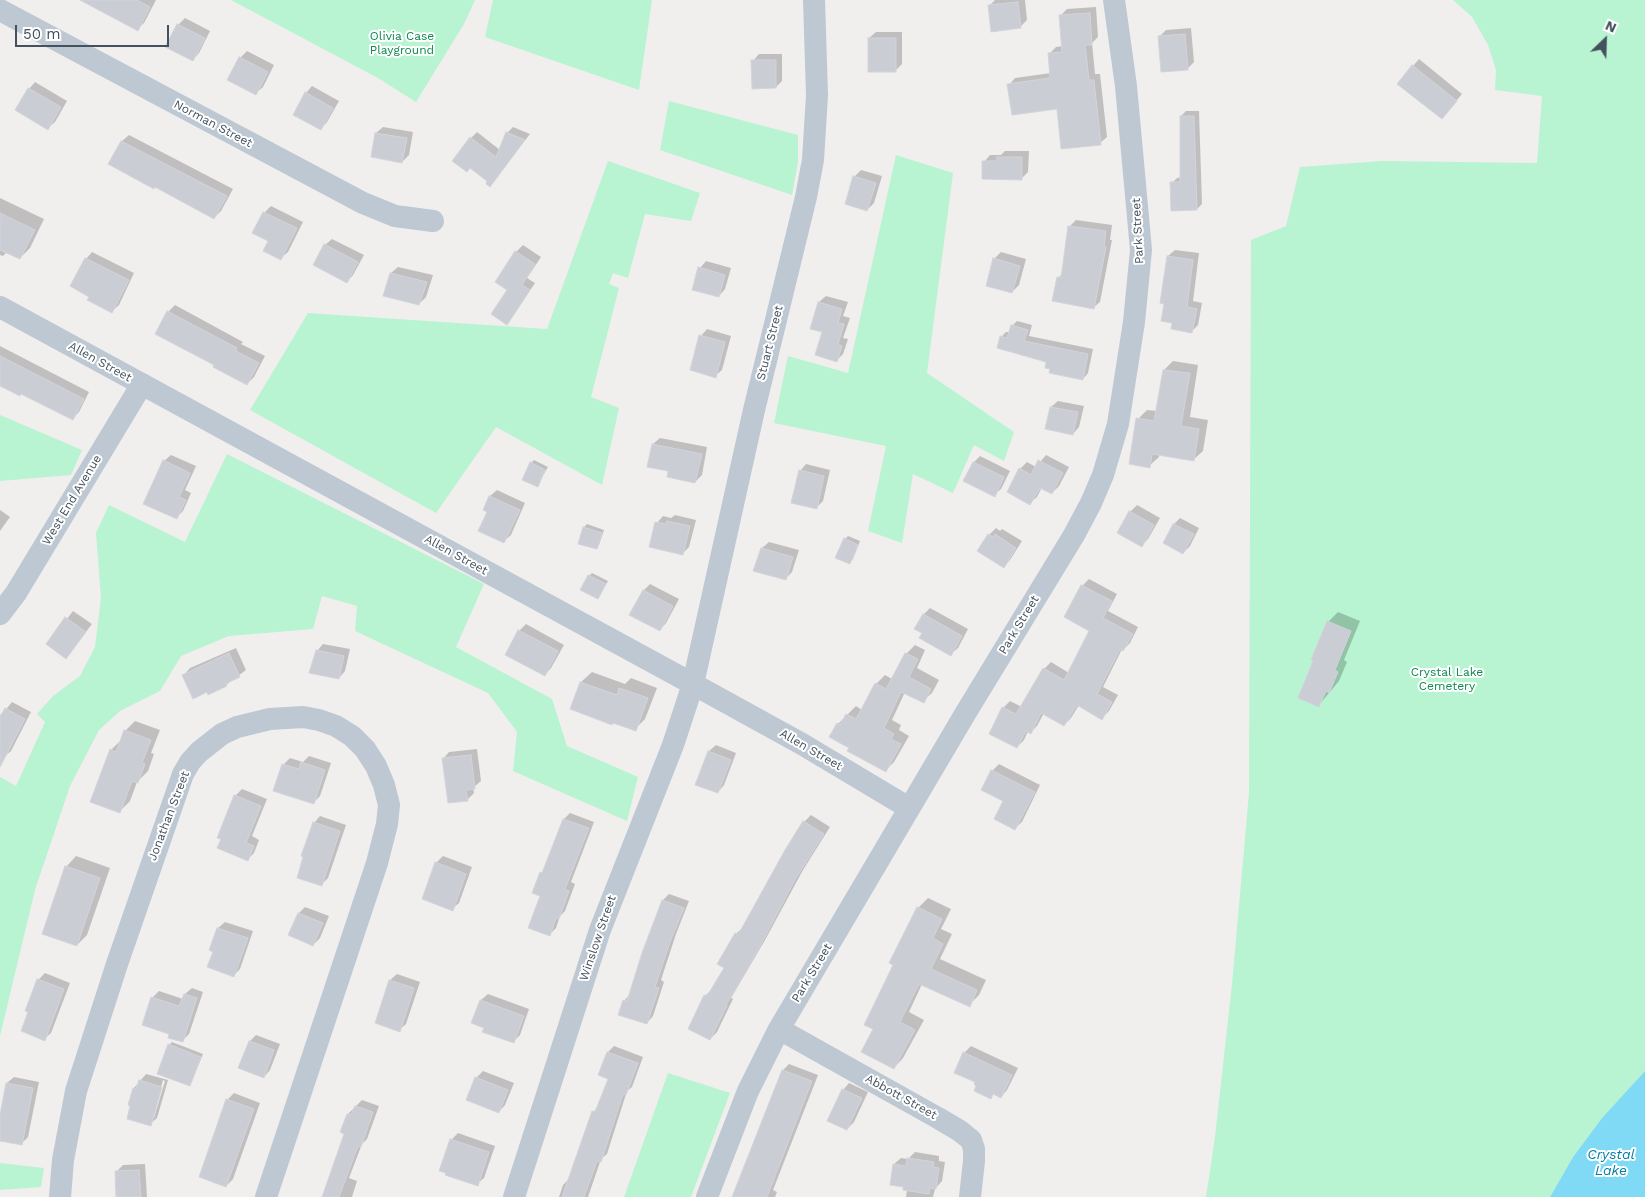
<!DOCTYPE html>
<html>
<head>
<meta charset="utf-8">
<style>
	body { margin:0 }
	#map { position:relative; width:1645px; height:1197px; overflow:hidden; background:#f1eeee; font-family:"Work Sans",sans-serif }
	canvas { display:block }
	.north { position:absolute; left:1580px; top:15px; width:50px; height:50px; -webkit-text-stroke:4px #fff; paint-order:stroke; rotate:24deg; font-size:14px; font-weight:700; line-height:20px; text-align:center; color:#44515e }
	.north::after { content:''; display:block; margin:auto; width:18px; height:22px; background:#44515e; clip-path:polygon(50% 0,100% 100%,50% 72%,0 100%) }
	.scale { position:absolute; left:15px; top:25px; width:154px; height:22px; box-sizing:border-box; border:2px solid #44515e; border-top:0; padding-left:6px; font-size:15px; line-height:18px; white-space:nowrap; color:#44515e; -webkit-text-stroke:4px #fff; paint-order:stroke }
</style>
</head>
<body>
<div id="map">
<canvas width="1645" height="1197"></canvas>
<div class="north">N</div>
<div class="scale">50 m</div>
</div>
<script>
const context = document.querySelector('canvas').getContext('2d');
context.lineJoin = 'round';
function fill(path, color) {
  context.fillStyle = color;
  context.fill(path, 'evenodd');
}
function toPath(rows) {
  const path = new Path2D();
  for (const r of rows) {
    path.moveTo(r[0], r[1]);
    for (let i = 2; i < r.length; i += 2) path.lineTo(r[i], r[i + 1]);
  }
  return path;
}
function strokePath(path, color, width, dash) {
  context.strokeStyle = color;
  context.lineWidth = width;
  context.lineCap = dash ? 'butt' : 'round';
  context.setLineDash(dash || []);
  context.stroke(path);
}
function write(font, color, halo, rows, align = 'center') {
  context.font = font + ' "Work Sans",sans-serif';
  context.lineWidth = 4;
  context.setLineDash([]);
  context.textBaseline = 'middle';
  context.strokeStyle = halo;
  context.fillStyle = color;
  for (const [text, x, y, turn = 0] of rows) {
    context.save();
    context.translate(x, y);
    context.rotate((+turn || 0) * Math.PI / 180);
    context.textAlign = isNaN(turn) ? turn : align;
    if (halo) context.strokeText(text, 0, 0);
    context.fillText(text, 0, 0);
    context.restore();
  }
}
const green = toPath([
	[231,0,475,0,464,24,416,102,378,78],
	[493,0,652,0,639,90,485,37],
	[1453,0,1645,0,1645,1071,1602,1118,1573,1157,1550,1197,1206,1197,1215,1137,1232,984,1249,793,1251,240,1286,226,1300,167,1382,161,1537,163,1542,96,1495,90,1496,70,1488,45,1472,17],
	[669,101,798,135,798,162,792,195,660,150],
	[896,155,953,173,927,373,1014,432,1004,461,974,445,953,493,913,474,902,543,868,531,886,446,774,423,788,356,848,373],
	[608,161,700,193,691,221,645,214,628,278,613,273,609,284,619,288,591,397,619,408,602,485,496,427,436,513,250,410,308,313,547,329],
	[0,415,82,450,71,475,0,481],
	[227,454,484,584,456,647,552,699,567,746,638,777,627,821,513,771,517,732,488,693,355,631,357,606,322,596,313,629,229,636,181,656,160,691,120,711,99,730,70,786,35,890,0,1036,0,777,16,786,45,722,37,714,53,696,80,676,95,647,101,598,96,533,109,505,185,542],
	[668,1073,730,1093,691,1197,624,1197],
	[0,1163,44,1168,41,1187,0,1190]
]);
const water = toPath([
	[1645,1071,1645,1197,1550,1197,1573,1157,1602,1118]
]);
const shadow = toPath([
	[84,0,156,0,144,23,137,29],
	[995,0,1025,0,1027,20,1020,27,989,6],
	[1096,7,1098,37,1092,43,1095,74,1100,74,1107,137,1100,143,1058,107,1009,85,1015,78,1051,73,1049,54,1056,47,1063,46,1061,15,1067,9],
	[185,18,210,31,199,53,193,60,178,25],
	[1191,28,1194,62,1187,69,1160,36,1166,30],
	[876,32,902,32,902,64,895,71,869,38],
	[247,51,274,65,263,87,256,93,240,58],
	[759,54,782,54,782,81,776,87,753,61],
	[1419,59,1462,94,1442,118,1413,66],
	[35,82,67,101,55,122,48,128,29,89],
	[312,86,339,101,327,122,321,129,306,93],
	[1186,111,1199,111,1202,204,1197,209,1172,183,1177,178,1182,177,1181,116],
	[383,127,413,132,409,155,402,162,376,133],
	[513,127,530,134,490,185,471,138,477,132,500,150,507,133],
	[129,135,233,189,221,211,214,218,156,186,110,164,122,141],
	[1005,151,1029,151,1028,172,1022,178,984,162,990,155,1001,155],
	[861,170,882,176,874,203,867,210,854,177],
	[0,198,44,219,30,248,20,258,7,252,3,256,0,255],
	[271,206,303,222,288,252,281,258,270,241,264,213],
	[1076,220,1112,225,1110,240,1112,240,1100,302,1093,308,1058,278,1063,273,1069,227],
	[332,239,364,255,353,275,347,282,325,245],
	[523,245,541,257,527,278,535,283,513,316,507,323,508,289,497,281,516,252],
	[1175,250,1199,253,1193,301,1202,303,1198,325,1191,332,1174,322,1166,303,1168,256],
	[92,252,134,273,119,305,112,311,91,296,86,259],
	[1001,252,1026,259,1019,285,1012,292,994,259],
	[706,261,731,268,725,289,719,296,700,268],
	[398,267,433,275,426,297,419,304,384,295,391,273],
	[826,296,848,302,843,316,850,318,843,338,848,339,843,354,837,360,823,331,811,328,819,302],
	[175,305,243,342,241,344,265,356,254,377,247,384,215,365,168,312],
	[1017,321,1032,325,1029,336,1093,349,1088,373,1083,379,1052,369,1047,362,1001,337,1006,332,1010,332,1012,326],
	[707,329,731,336,722,370,715,376,701,336],
	[0,346,89,392,79,412,72,419,21,393,0,384],
	[1173,361,1198,365,1190,417,1208,420,1203,451,1193,460,1159,454,1159,457,1149,466,1138,419,1147,410,1157,411,1164,370],
	[1058,401,1084,406,1079,427,1073,434,1051,407],
	[660,438,707,447,702,475,695,482,670,470,653,444],
	[171,455,196,466,185,490,191,493,183,511,177,517,164,461],
	[1046,455,1069,467,1059,486,1052,493,1042,487,1037,497,1030,503,1020,469,1027,462,1036,467],
	[980,456,1010,471,1001,489,994,495,965,480,974,462],
	[534,460,548,467,537,486,531,463],
	[806,464,830,470,823,501,816,508,800,471],
	[497,490,525,503,511,535,504,541,489,511,485,509,490,496],
	[1137,505,1160,518,1148,539,1142,545,1130,512],
	[0,510,10,517,0,531],
	[675,515,696,520,689,547,682,554,657,523,663,516,671,518],
	[1180,518,1199,528,1190,546,1183,553,1174,524],
	[587,524,604,530,599,545,596,548,584,527],
	[996,528,1000,531,1002,529,1022,541,1010,560,1004,566,979,551,989,535],
	[848,536,860,541,853,559,850,562,845,539],
	[769,542,799,550,792,572,785,579,762,548],
	[592,573,608,581,598,598,589,576],
	[1089,579,1117,594,1108,611,1138,627,1130,643,1123,650,1122,649,1103,687,1118,695,1109,711,1102,718,1079,705,1071,718,1064,725,1044,713,1037,726,1031,732,1028,731,1024,740,1017,747,1003,708,1010,701,1022,707,1044,669,1051,662,1069,673,1091,630,1066,617,1082,586],
	[650,584,679,599,666,623,660,630,644,590],
	[930,608,968,629,958,648,951,654,923,633,924,614],
	[73,611,92,624,66,658,48,644],
	[1338,612,1360,621,1344,660,1347,662,1339,681,1319,705,1328,622],
	[526,624,564,645,551,668,545,675,519,631],
	[323,644,350,649,345,671,339,678,317,651],
	[915,645,925,650,917,668,939,680,932,693,923,701,905,692,892,720,901,725,899,730,909,736,894,762,885,771,851,748,838,724,856,706,862,710,876,684,885,675,892,679,906,654],
	[236,648,246,670,226,685,184,675,190,668],
	[592,672,625,684,631,678,657,688,645,719,635,729,572,709,581,682],
	[12,702,31,712,11,751,4,757,0,755,0,715,3,713],
	[135,721,160,730,151,753,154,754,148,771,137,782,130,801,120,811,111,750,121,740,125,731],
	[716,745,736,753,724,785,718,792,697,784,709,751],
	[477,749,481,781,473,788,474,793,467,800,443,759,449,752],
	[309,756,331,763,320,796,313,803,283,765,290,758,303,762],
	[999,764,1040,785,1022,822,1015,828,992,771],
	[242,789,267,799,252,836,259,840,254,853,247,860,235,796],
	[570,813,594,822,571,882,575,884,565,911,560,916,556,928,549,935,542,895,541,873,545,868,564,819],
	[811,815,830,827,803,870,765,940,731,998,733,999,717,1032,710,1039,705,996,712,989,726,968,736,934,742,928,804,822],
	[320,816,346,825,328,878,321,885,305,856,314,823],
	[76,856,110,868,87,935,77,945,66,867],
	[443,856,472,867,459,903,452,909,436,863],
	[669,894,689,901,676,934,661,980,664,982,653,1016,647,1023,624,1001,631,993,643,954,663,900],
	[928,898,951,909,941,929,952,934,940,959,986,980,979,995,969,1005,922,984,909,1012,924,1020,903,1058,894,1068,875,1029,895,965,918,908],
	[305,907,329,916,320,938,313,945,299,913],
	[225,922,253,931,240,969,234,975,214,951,211,950,218,928],
	[45,973,70,983,51,1033,44,1039,38,980],
	[397,974,420,982,406,1024,399,1030,390,980],
	[192,988,203,992,189,1034,182,1041,152,998,159,991,183,999,185,994],
	[488,994,529,1009,520,1035,514,1041,485,1027,481,1000],
	[256,1035,280,1044,270,1070,264,1077,250,1041],
	[172,1042,203,1054,192,1081,189,1084,169,1045],
	[614,1046,643,1057,632,1087,627,1091,607,1154,601,1159,588,1197,559,1197,563,1185,570,1178,593,1112,600,1105,610,1078,608,1052],
	[971,1046,1018,1068,1007,1090,1001,1097,994,1093,990,1097,978,1085,976,1081,955,1072,964,1053],
	[789,1064,818,1075,773,1190,777,1192,775,1197,734,1197,783,1070],
	[483,1071,514,1083,505,1105,499,1112,476,1078],
	[146,1074,168,1080,157,1118,150,1124,134,1088],
	[163,1080,165,1081,154,1118,152,1118],
	[14,1077,39,1082,28,1137,22,1143,0,1139,0,1121,7,1083],
	[849,1083,868,1092,854,1122,847,1129,843,1090],
	[234,1093,260,1103,233,1179,226,1186,227,1100],
	[362,1100,379,1106,367,1139,362,1144,349,1178,357,1181,352,1197,324,1197,346,1133,348,1114],
	[458,1133,495,1146,484,1178,477,1184,448,1172,451,1140],
	[915,1152,939,1156,939,1161,945,1162,942,1181,935,1189,933,1197,906,1197,907,1190,894,1164,901,1158,908,1159],
	[145,1164,147,1197,117,1197,116,1172,123,1165]
]);
const building = toPath([
	[80,0,137,0,150,7,138,31,80,0],
	[1018,2,1021,28,991,32,988,5,1018,2],
	[1090,13,1092,45,1085,45,1089,80,1094,80,1101,145,1061,149,1057,109,1012,115,1007,84,1050,78,1048,53,1062,52,1059,15,1090,13],
	[177,24,205,38,193,61,165,47,177,24],
	[1185,34,1188,70,1161,72,1158,36,1185,34],
	[868,38,896,38,896,72,868,72,868,38],
	[239,57,268,72,256,95,227,80,239,57],
	[751,60,776,60,776,88,752,89,751,60],
	[1412,65,1457,101,1442,119,1397,84,1412,65],
	[28,88,61,107,48,130,15,110,28,88],
	[305,92,333,108,321,130,293,115,305,92],
	[1180,116,1194,116,1197,210,1171,211,1170,182,1180,182,1180,116],
	[506,132,525,140,490,187,486,184,487,181,470,168,467,172,452,161,470,137,496,157,506,132],
	[375,133,407,138,402,163,371,157,375,133],
	[121,141,227,196,214,219,155,187,154,189,108,164,121,141],
	[997,157,1022,157,1022,180,982,179,982,161,997,161,997,157],
	[853,176,876,183,867,211,845,204,853,176],
	[263,212,297,228,281,260,263,251,268,241,252,233,263,212],
	[0,213,35,230,20,259,0,250,0,213],
	[1068,226,1106,231,1104,246,1106,247,1094,309,1052,301,1057,277,1061,278,1068,226],
	[324,244,358,262,347,283,313,265,324,244],
	[515,251,535,264,522,285,530,290,507,325,491,314,507,290,495,282,515,251],
	[1167,256,1193,260,1187,307,1197,309,1192,333,1171,329,1172,323,1161,321,1164,304,1160,303,1167,256],
	[85,258,129,280,112,313,87,300,89,297,70,286,85,258],
	[993,258,1020,266,1012,293,986,286,993,258],
	[698,267,725,275,719,297,692,290,698,267],
	[390,273,427,282,419,305,383,296,390,273],
	[818,302,842,309,838,323,844,324,838,344,842,346,837,362,815,355,822,332,810,329,818,302],
	[167,311,237,348,236,351,259,363,247,385,213,367,214,365,155,334,167,311],
	[1011,325,1028,330,1024,341,1088,354,1083,380,1049,373,1050,369,1045,368,1046,362,997,348,1000,336,1007,338,1011,325],
	[699,335,725,342,716,378,690,370,699,335],
	[0,356,84,399,73,420,21,394,20,396,0,386,0,356],
	[1163,370,1190,373,1181,426,1199,429,1194,461,1152,454,1150,468,1129,464,1136,418,1154,421,1163,370],
	[1050,407,1078,412,1073,435,1045,429,1050,407],
	[652,444,702,454,695,483,667,477,668,471,647,467,652,444],
	[163,460,190,473,179,497,186,500,177,519,143,504,163,460],
	[1038,460,1063,473,1052,494,1040,488,1030,505,1007,492,1019,468,1031,475,1038,460],
	[530,462,545,470,538,487,522,480,530,462],
	[973,462,1004,477,995,497,963,481,973,462],
	[799,470,824,476,817,509,791,503,799,470],
	[489,496,520,510,504,543,478,531,487,512,483,510,489,496],
	[1129,511,1154,525,1142,547,1117,533,1129,511],
	[667,521,690,526,683,555,649,547,655,522,666,524,667,521],
	[1173,524,1194,534,1183,554,1163,543,1173,524],
	[583,527,602,533,597,549,578,544,583,527],
	[988,534,993,537,995,534,1016,548,1004,568,977,551,988,534],
	[844,538,858,545,850,564,835,558,844,538],
	[761,548,793,557,786,580,753,571,761,548],
	[588,575,606,584,598,599,580,590,588,575],
	[1081,585,1112,601,1103,618,1133,634,1123,651,1120,649,1097,694,1112,702,1102,720,1077,705,1064,726,1041,713,1031,734,1026,731,1017,748,989,734,1002,707,1016,714,1043,668,1064,680,1089,631,1064,617,1081,585],
	[643,590,673,606,660,631,629,615,643,590],
	[923,614,962,636,951,656,919,638,922,633,914,629,923,614],
	[65,617,86,632,66,659,46,644,65,617],
	[1327,621,1351,631,1335,670,1338,672,1329,693,1326,691,1319,707,1298,698,1313,661,1311,660,1327,621],
	[518,630,558,651,545,676,505,655,518,630],
	[316,650,344,656,339,679,309,673,316,650],
	[229,653,240,677,225,684,227,686,208,695,207,692,193,699,182,675,229,653],
	[905,653,918,659,909,677,931,689,924,703,901,692,884,728,894,734,891,739,901,744,886,772,847,751,849,748,829,737,837,723,840,725,846,714,856,719,875,683,886,689,905,653],
	[580,682,617,695,619,688,648,698,636,731,613,723,612,725,570,709,580,682],
	[5,708,25,719,0,767,0,717,5,708],
	[124,730,151,740,142,763,145,764,138,783,132,781,120,813,90,802,110,749,116,752,124,730],
	[708,751,731,760,718,793,695,785,708,751],
	[471,755,475,789,466,790,468,801,448,803,442,758,471,755],
	[301,762,325,770,314,804,273,791,282,764,299,769,301,762],
	[991,770,1035,792,1015,830,994,819,1003,801,981,790,991,770],
	[234,795,261,806,246,843,254,846,248,861,217,848,221,839,217,838,234,795],
	[563,819,589,828,565,889,569,891,559,919,556,918,550,936,528,928,540,896,532,893,540,872,542,873,563,819],
	[803,821,824,834,796,878,759,948,726,1005,727,1006,710,1040,688,1029,704,995,707,996,724,968,717,964,735,933,738,935,785,850,803,821],
	[313,822,340,831,322,886,297,878,303,857,301,856,313,822],
	[435,862,466,874,453,911,422,899,435,862],
	[65,866,100,878,77,946,42,934,65,866],
	[662,900,684,908,670,942,655,987,659,988,647,1024,618,1015,623,1000,627,1001,642,953,662,900],
	[917,907,942,919,933,938,943,944,931,969,977,990,970,1007,919,984,900,1022,915,1030,894,1069,861,1052,873,1029,864,1025,893,965,889,963,917,907],
	[298,913,323,923,313,946,288,935,298,913],
	[217,928,248,938,234,977,207,967,213,952,209,950,217,928],
	[37,979,64,989,45,1041,21,1031,28,1012,25,1011,37,979],
	[389,980,414,988,400,1032,375,1023,389,980],
	[184,994,197,998,183,1042,168,1038,169,1034,142,1025,151,997,179,1006,184,994],
	[480,1000,524,1016,514,1043,482,1032,484,1028,471,1023,480,1000],
	[249,1041,274,1050,264,1078,238,1068,249,1041],
	[168,1044,201,1057,190,1086,157,1074,168,1044],
	[607,1052,638,1063,626,1095,623,1094,601,1162,597,1161,584,1197,562,1197,592,1111,595,1112,608,1079,598,1075,607,1052],
	[963,1052,1012,1075,1001,1098,993,1094,991,1099,974,1091,976,1086,974,1084,975,1082,954,1073,963,1052],
	[782,1070,812,1081,767,1197,732,1197,782,1070],
	[475,1077,508,1090,499,1113,466,1100,475,1077],
	[139,1080,162,1087,151,1126,127,1119,130,1106,128,1105,133,1088,136,1089,139,1080],
	[6,1083,33,1088,22,1145,0,1141,0,1115,6,1083],
	[842,1089,862,1098,847,1130,827,1121,842,1089],
	[226,1099,254,1109,226,1187,199,1177,226,1099],
	[355,1106,373,1112,361,1147,358,1146,339,1197,322,1197,344,1134,340,1132,347,1114,351,1115,355,1106],
	[450,1139,489,1152,478,1186,445,1175,446,1173,439,1171,450,1139],
	[907,1158,934,1162,933,1167,939,1168,936,1189,930,1188,929,1194,903,1190,903,1187,890,1185,893,1164,906,1166,907,1158],
	[139,1170,141,1197,116,1197,115,1171,139,1170]
]);
const minor = toPath([
	[0,10,363,203,395,216,433,221],
	[0,307,693,684,802,744,909,808],
	[0,614,16,593,142,384],
	[779,1029,938,1118,960,1131,971,1140,974,1149,974,1161,970,1197],
	[60,1197,63,1160,76,1091,117,964,183,774,190,762,199,752,222,734,237,727,270,719,303,717,319,720,336,726,352,736,365,749,376,766,384,785,389,805,387,824,377,863,266,1197],
	[514,1197,600,930,673,745,693,684,754,410,806,197,813,160,817,95,814,0],
	[707,1197,748,1091,779,1029,965,714,1074,535,1091,503,1103,475,1118,424,1134,322,1141,250,1126,86,1114,0]
]);
const parkNames = [
	["Olivia Case",402,36],
	["Playground",402,50],
	["Crystal Lake",1447,672],
	["Cemetery",1447,686]
];
const streetNames = [
	["Norman Street",213,124,28],
	["Park Street",1138,231,-93],
	["Stuart Street",770,343,-76],
	["Allen Street",100,362,29],
	["West End Avenue",72,500,-59],
	["Allen Street",456,555,29],
	["Park Street",1019,625,-59],
	["Allen Street",811,750,30],
	["Jonathan Street",169,816,-69],
	["Winslow Street",598,938,-71],
	["Park Street",812,973,-59],
	["Abbott Street",901,1097,29]
];
const waterNames = [
	["Crystal",1611,1155],
	["Lake",1611,1171]
];
fill(green, '#b8f4d1');
fill(water, '#80d9f5');
fill(shadow, '#0003');
fill(building, '#cacdd4');
strokePath(building, '#d2d4db', 1);
strokePath(minor, '#bdc8d2', 22);
write('12px', '#0d874e', '#fff', parkNames);
write('12px', '#44515e', '#fff', streetNames);
write('italic 14px', '#027da5', '#fff', waterNames);
</script>
</body>
</html>
